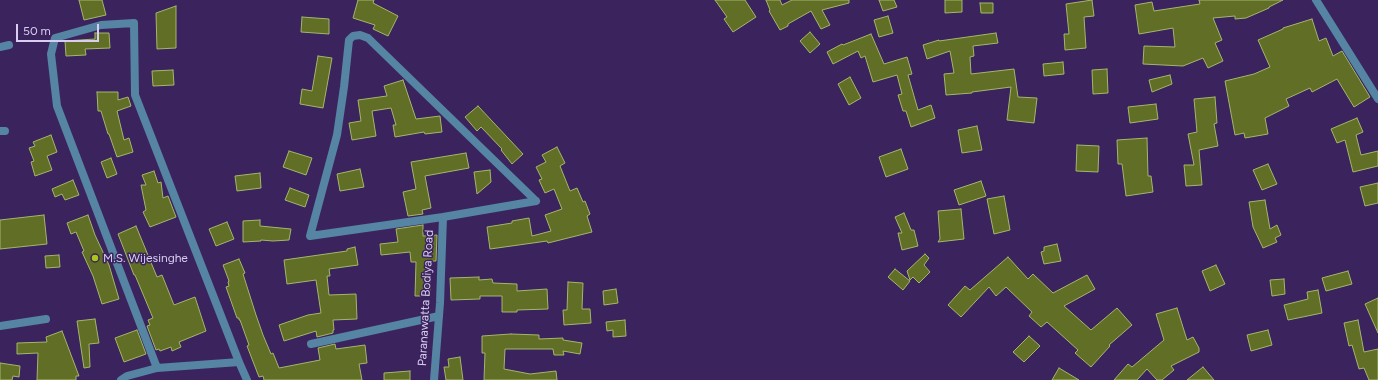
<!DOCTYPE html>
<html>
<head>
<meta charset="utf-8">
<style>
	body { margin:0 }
	#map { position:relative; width:1378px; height:380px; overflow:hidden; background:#3b235d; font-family:Figtree,sans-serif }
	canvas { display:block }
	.scale { position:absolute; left:16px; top:24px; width:83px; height:18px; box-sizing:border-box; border:2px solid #d9cef1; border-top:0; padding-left:5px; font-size:12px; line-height:14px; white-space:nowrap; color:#d9cef1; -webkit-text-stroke:3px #3b235d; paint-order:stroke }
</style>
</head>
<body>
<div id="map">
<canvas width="1378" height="380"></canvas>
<div class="scale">50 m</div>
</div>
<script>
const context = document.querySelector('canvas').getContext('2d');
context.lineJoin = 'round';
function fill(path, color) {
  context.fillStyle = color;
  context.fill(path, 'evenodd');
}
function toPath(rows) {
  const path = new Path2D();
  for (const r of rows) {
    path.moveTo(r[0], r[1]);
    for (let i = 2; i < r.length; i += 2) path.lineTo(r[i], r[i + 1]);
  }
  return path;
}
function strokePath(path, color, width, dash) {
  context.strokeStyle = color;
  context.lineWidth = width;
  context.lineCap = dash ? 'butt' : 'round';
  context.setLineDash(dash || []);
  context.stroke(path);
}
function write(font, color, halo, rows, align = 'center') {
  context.font = font + ' Figtree,sans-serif';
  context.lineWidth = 3;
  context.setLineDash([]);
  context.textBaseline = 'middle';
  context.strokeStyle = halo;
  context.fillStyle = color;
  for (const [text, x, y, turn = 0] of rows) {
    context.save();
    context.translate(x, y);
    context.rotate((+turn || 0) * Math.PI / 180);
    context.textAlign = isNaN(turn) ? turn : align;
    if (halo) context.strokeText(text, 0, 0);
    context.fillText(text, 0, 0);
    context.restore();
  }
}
const building = toPath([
	[79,0,102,0,106,15,84,20,79,0],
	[358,0,374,0,373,3,398,16,388,36,373,29,375,25,353,18,358,0],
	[715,0,745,0,756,17,733,32,724,19,727,17,715,0],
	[766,0,780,0,782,5,792,0,849,0,849,3,822,10,830,25,821,29,811,11,788,24,788,26,780,30,769,11,770,10,766,0],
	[879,0,894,0,897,7,883,11,879,0],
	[945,0,962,0,962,12,945,13,945,0],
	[1092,0,1094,16,1084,17,1086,48,1065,50,1064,34,1069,34,1066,4,1092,0],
	[1199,0,1283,0,1269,7,1269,8,1246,18,1235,19,1235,16,1213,18,1222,40,1215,43,1223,61,1208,68,1203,58,1183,66,1143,64,1144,46,1175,47,1173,28,1139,34,1135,5,1152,2,1154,11,1200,4,1199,0],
	[980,3,993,3,993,13,981,13,980,3],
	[176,6,176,48,157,49,156,13,176,6],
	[888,16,893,33,879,37,874,20,888,16],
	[302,17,329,19,329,34,301,32,302,17],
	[1312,19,1319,41,1326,38,1333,56,1342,51,1370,97,1354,107,1337,79,1312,92,1310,88,1286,99,1289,106,1265,118,1268,134,1245,138,1244,133,1235,135,1225,81,1254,74,1270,67,1258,40,1283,29,1283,28,1312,19],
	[810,32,820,44,810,53,800,41,810,32],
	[95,33,109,33,110,48,85,49,86,55,66,56,65,41,95,39,95,33],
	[996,33,998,43,973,46,974,56,970,57,971,74,1014,69,1018,97,1037,98,1034,123,1007,120,1011,87,972,92,972,93,946,95,944,74,954,73,950,51,927,59,923,45,939,40,939,41,996,33],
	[871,34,884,64,907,57,912,74,908,75,918,110,931,105,935,118,911,127,906,111,903,111,898,95,902,94,897,75,873,82,865,56,861,58,858,51,833,64,827,52,842,44,843,45,871,34],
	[318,56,332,58,323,108,300,104,302,89,312,91,318,56],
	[1063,62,1064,74,1044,76,1043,64,1063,62],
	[1107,69,1108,93,1093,94,1092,70,1107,69],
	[173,70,174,85,153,86,152,71,173,70],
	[1170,75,1172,84,1152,92,1149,80,1170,75],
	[850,77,861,98,849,105,838,84,850,77],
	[403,80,416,119,440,116,442,132,425,134,424,132,395,137,393,125,396,125,391,108,372,111,376,136,352,140,349,123,361,121,358,100,387,96,384,86,403,80],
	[97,92,118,92,118,100,128,97,131,106,117,111,124,140,129,138,133,152,117,157,109,134,108,134,101,111,98,111,97,92],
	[1215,97,1217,123,1214,124,1218,146,1199,150,1202,185,1186,186,1184,165,1194,165,1188,134,1197,132,1194,99,1215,97],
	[1156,104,1158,119,1130,123,1128,107,1156,104],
	[478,106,523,154,512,164,501,150,502,149,481,127,477,131,465,117,478,106],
	[1357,118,1363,132,1356,135,1361,155,1378,151,1378,166,1353,172,1345,140,1337,143,1331,129,1357,118],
	[977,126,982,150,962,153,958,130,977,126],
	[51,135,57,152,47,156,52,170,35,176,31,162,34,161,29,148,35,146,33,142,51,135],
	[1147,138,1148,176,1151,176,1153,192,1126,196,1122,164,1118,164,1117,140,1147,138],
	[1077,145,1099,146,1098,172,1076,171,1077,145],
	[557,147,565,163,560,166,570,191,577,188,583,202,585,201,590,214,587,216,592,232,548,243,547,241,490,249,487,227,512,223,512,221,529,218,532,236,551,231,545,215,562,209,554,189,545,193,539,180,542,179,536,167,546,162,542,155,557,147],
	[901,149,908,169,886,177,879,157,901,149],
	[289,151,312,158,306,175,283,167,289,151],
	[466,153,469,168,425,176,431,208,422,210,423,214,408,216,403,192,416,189,411,162,466,153],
	[111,158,117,174,107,178,101,162,111,158],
	[1268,164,1277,184,1262,190,1253,170,1268,164],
	[360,169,364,187,340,191,337,174,360,169],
	[490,170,491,182,477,194,474,172,490,170],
	[154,171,158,183,161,182,163,198,168,196,176,217,150,227,143,212,146,210,141,185,146,185,142,175,154,171],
	[260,173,261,188,237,191,235,176,260,173],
	[73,180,79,195,65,200,62,194,55,197,52,189,73,180],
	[981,181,986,196,959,205,954,190,981,181],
	[1378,183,1378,203,1365,206,1360,187,1378,183],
	[290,188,309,195,305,207,285,200,290,188],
	[1004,196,1010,230,994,234,987,199,1004,196],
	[1265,200,1270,229,1277,225,1281,235,1275,238,1277,242,1263,248,1253,227,1249,202,1265,200],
	[961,209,964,239,938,242,940,239,938,211,961,209],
	[904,213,911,230,914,230,918,246,902,250,898,233,902,233,895,217,904,213],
	[44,215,47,244,0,249,0,220,44,215],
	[88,215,95,235,109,265,119,299,102,304,93,276,82,252,84,251,76,232,71,234,67,223,88,215],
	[260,220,260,226,291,229,289,240,273,241,261,240,261,241,243,242,243,221,260,220],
	[227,222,234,239,216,246,209,229,227,222],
	[423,225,423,236,437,235,436,261,430,261,430,296,415,296,416,262,411,262,410,252,381,255,380,244,398,242,396,229,423,225],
	[136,226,157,277,162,275,174,305,195,297,206,331,179,342,181,347,172,351,171,347,160,351,159,349,156,350,147,326,150,325,148,320,153,318,135,275,134,275,118,234,136,226],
	[1057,244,1061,261,1044,264,1041,252,1044,251,1044,247,1057,244],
	[355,247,358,265,329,269,330,276,327,276,329,295,356,294,357,319,333,320,334,330,333,330,333,333,317,337,316,331,284,341,279,325,308,315,321,313,316,280,287,284,284,260,347,251,347,249,355,247],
	[925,254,929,258,924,265,930,272,919,283,913,277,910,280,907,271,925,254],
	[59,255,60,267,46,268,45,256,59,255],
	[1008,257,1028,279,1033,274,1053,293,1087,275,1095,289,1064,306,1091,330,1117,308,1132,325,1109,345,1110,346,1091,367,1075,353,1078,350,1047,322,1041,327,1029,316,1032,312,1006,287,996,296,989,287,961,317,948,305,965,286,970,290,1008,257],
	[239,259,245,273,243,274,256,315,263,335,271,354,273,353,279,368,320,360,318,348,335,344,336,349,365,345,367,363,359,364,362,380,264,380,263,376,259,377,247,346,249,345,240,320,239,320,239,318,237,318,226,287,229,286,228,282,229,281,223,265,239,259],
	[1216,265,1225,284,1210,291,1202,271,1216,265],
	[895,269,910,281,903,290,888,277,895,269],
	[1348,271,1352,284,1326,291,1322,278,1348,271],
	[479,277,479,280,492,279,493,283,517,284,517,291,547,289,548,309,517,310,517,312,502,312,502,296,480,296,480,299,451,300,450,278,479,277],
	[1284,279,1285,294,1272,296,1270,280,1284,279],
	[568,282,583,283,582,309,590,309,591,323,564,325,563,310,567,310,568,282],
	[616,289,618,303,604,305,603,291,616,289],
	[1318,290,1322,313,1288,320,1284,305,1308,299,1307,292,1318,290],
	[1378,298,1378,333,1365,304,1378,298],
	[1177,308,1187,340,1193,337,1199,348,1199,352,1171,366,1174,370,1162,380,1157,380,1147,369,1137,380,1114,380,1128,364,1132,367,1164,340,1156,314,1177,308],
	[95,319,99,343,89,344,90,367,84,368,77,321,95,319],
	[625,320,626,336,613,337,613,330,607,331,606,322,625,320],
	[1358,320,1364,352,1378,349,1378,380,1369,380,1364,368,1359,369,1352,345,1349,346,1344,323,1358,320],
	[137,330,146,354,124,362,115,338,137,330],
	[1268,330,1272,345,1251,351,1247,335,1268,330],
	[62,331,79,376,76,376,76,380,37,380,38,353,17,354,17,343,47,342,46,337,62,331],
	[511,334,539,335,539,339,563,338,563,340,582,343,580,354,563,351,564,355,554,355,553,349,505,349,504,369,530,374,556,371,557,380,484,380,485,353,482,353,482,336,511,334],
	[1029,336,1040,346,1024,362,1013,352,1029,336],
	[460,357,463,380,446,380,444,367,449,367,448,359,460,357],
	[0,363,20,366,19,377,13,376,12,380,0,380,0,363],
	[1203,367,1214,380,1187,380,1203,367],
	[1059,368,1079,380,1052,380,1059,368],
	[410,371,410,380,384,380,384,373,410,371]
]);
const street = toPath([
	[1316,0,1378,99],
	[0,47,9,45],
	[0,131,5,131],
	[443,217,310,236,337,135,344,87,349,40,353,36,360,35,368,38,536,201],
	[0,326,46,319],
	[311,344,439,316],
	[157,368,57,106,51,54,55,38,101,25,134,23,135,95,239,362],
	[121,380,127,376,157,368,239,362,247,380],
	[434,380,440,303,443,217,536,201]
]);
const markers = [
	[95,258,4,"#aac719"]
];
const poiNames = [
	["M.S. Wijesinghe",103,258]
];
const streetNames = [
	["Paranawatta Bodiya Road",426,298,-87]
];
fill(building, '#606f25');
strokePath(building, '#a4b66c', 1);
strokePath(street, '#5684a3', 8);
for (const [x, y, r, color] of markers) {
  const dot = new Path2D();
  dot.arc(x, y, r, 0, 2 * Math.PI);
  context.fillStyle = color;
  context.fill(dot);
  strokePath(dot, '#3b235d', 1.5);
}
write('12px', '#d9cef1', '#3b235d', poiNames, 'left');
write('12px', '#d9cef1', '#3b235d', streetNames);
</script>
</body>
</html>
